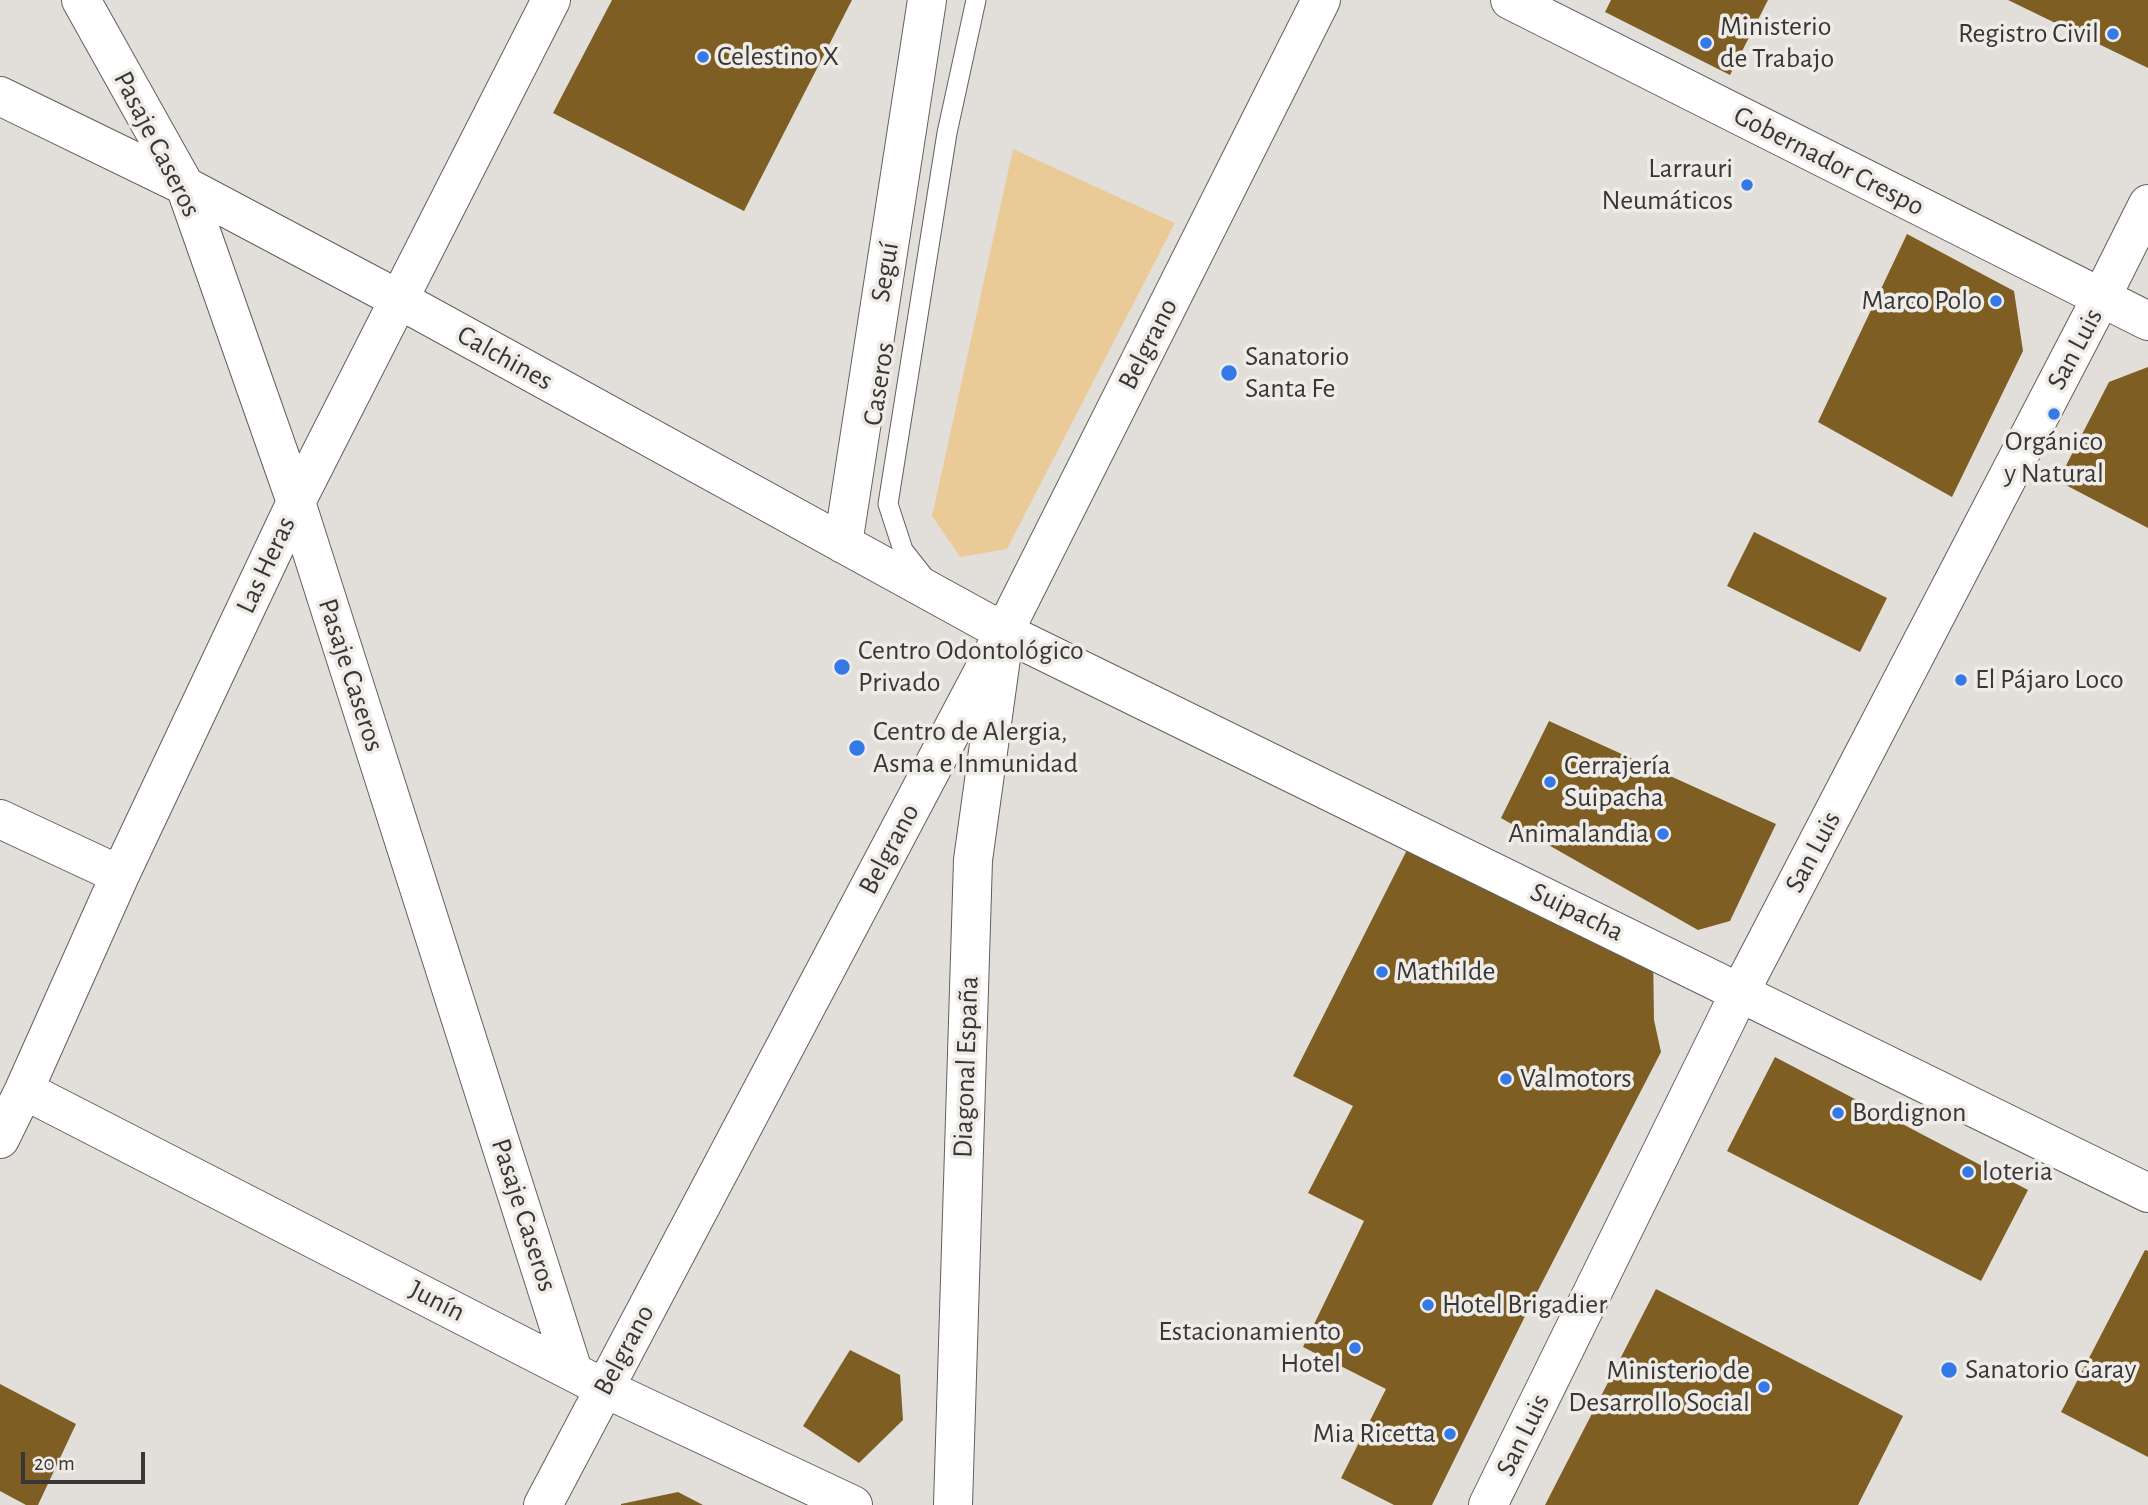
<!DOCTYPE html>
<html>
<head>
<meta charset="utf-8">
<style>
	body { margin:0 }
	#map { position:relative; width:2148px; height:1505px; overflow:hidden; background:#e2dfdb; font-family:"Alegreya Sans",sans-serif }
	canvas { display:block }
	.scale { position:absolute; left:21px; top:1452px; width:124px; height:32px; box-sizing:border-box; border:4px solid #393736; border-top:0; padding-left:9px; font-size:21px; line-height:24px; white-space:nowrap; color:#393736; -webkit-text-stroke:5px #efece8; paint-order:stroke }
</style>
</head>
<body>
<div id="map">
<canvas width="2148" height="1505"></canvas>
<div class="scale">20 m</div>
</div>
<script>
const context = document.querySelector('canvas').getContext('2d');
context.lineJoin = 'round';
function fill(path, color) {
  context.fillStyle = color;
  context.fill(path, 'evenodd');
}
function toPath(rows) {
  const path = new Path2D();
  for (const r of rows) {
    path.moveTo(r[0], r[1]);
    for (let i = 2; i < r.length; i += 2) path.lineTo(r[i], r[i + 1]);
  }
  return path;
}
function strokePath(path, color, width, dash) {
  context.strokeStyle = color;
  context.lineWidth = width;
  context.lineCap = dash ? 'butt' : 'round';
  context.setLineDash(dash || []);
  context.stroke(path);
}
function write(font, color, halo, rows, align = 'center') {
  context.font = font + ' "Alegreya Sans",sans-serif';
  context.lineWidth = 7;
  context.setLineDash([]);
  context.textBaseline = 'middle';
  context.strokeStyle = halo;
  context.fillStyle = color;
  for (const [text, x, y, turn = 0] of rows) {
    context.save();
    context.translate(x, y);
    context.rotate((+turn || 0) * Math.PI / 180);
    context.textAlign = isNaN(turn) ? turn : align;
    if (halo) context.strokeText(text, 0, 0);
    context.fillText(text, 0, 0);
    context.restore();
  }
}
const green = toPath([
	[1013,149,1175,223,1007,549,960,557,932,516]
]);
const building = toPath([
	[612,0,852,0,744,211,553,113],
	[1611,0,1768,0,1730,75,1605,12],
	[2008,0,2148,0,2148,68],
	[1907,234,2014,291,2023,351,1952,497,1818,422],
	[2148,367,2148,528,2058,481,2109,382],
	[1754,532,1887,598,1860,652,1727,586],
	[1549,721,1776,824,1730,921,1698,930,1501,818],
	[1412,840,1653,951,1654,1020,1661,1052,1531,1304,1432,1505,1394,1505,1341,1478,1386,1389,1303,1347,1364,1221,1308,1193,1353,1106,1293,1076],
	[1775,1057,2028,1190,1981,1281,1727,1151],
	[2145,1250,2148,1251,2148,1457,2061,1412],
	[1656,1289,1903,1416,1858,1505,1545,1505],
	[850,1350,900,1375,903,1420,859,1463,803,1426],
	[0,1384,76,1424,38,1505,26,1505,0,1491],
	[678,1492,703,1505,621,1505,621,1504]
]);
const lane = toPath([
	[925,578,903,550,888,504,947,133,976,0]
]);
const street = toPath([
	[81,0,185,186,296,502,573,1371],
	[1510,0,2148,321],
	[0,96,185,186,398,299,1004,632,2148,1193],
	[843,544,927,0],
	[0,819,120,875],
	[24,1090,604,1388,853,1505],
	[0,1139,24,1090,120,875,296,502,551,0],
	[543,1505,1004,632,1321,0],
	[953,1505,973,860,1001,658],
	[1488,1505,1740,992,2101,298,2148,204]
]);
const markers = [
	[2113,34,7,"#3579e7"],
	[1706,43,7,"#3579e7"],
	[703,57,7,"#3579e7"],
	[1747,185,7,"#3579e7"],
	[1996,301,7,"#3579e7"],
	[1229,373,9,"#3579e7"],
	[2054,414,7,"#3579e7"],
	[842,667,9,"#3579e7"],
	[1961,680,7,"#3579e7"],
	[857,748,9,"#3579e7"],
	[1550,782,7,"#3579e7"],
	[1663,834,7,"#3579e7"],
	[1382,972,7,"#3579e7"],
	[1506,1079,7,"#3579e7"],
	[1838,1113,7,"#3579e7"],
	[1968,1172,7,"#3579e7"],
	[1428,1305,7,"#3579e7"],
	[1355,1348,7,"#3579e7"],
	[1949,1370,9,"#3579e7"],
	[1764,1387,7,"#3579e7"],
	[1450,1434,7,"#3579e7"]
];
const poiNames = [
	["Ministerio",1720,27],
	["de Trabajo",1720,59],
	["Registro Civil",2099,34,"right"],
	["Celestino X",717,57],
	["Larrauri",1733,169,"right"],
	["Neumáticos",1733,201,"right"],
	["Marco Polo",1982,301,"right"],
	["Sanatorio",1245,357],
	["Santa Fe",1245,389],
	["Orgánico",2054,442,"center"],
	["y Natural",2054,474,"center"],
	["Centro Odontológico",858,651],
	["Privado",858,683],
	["El Pájaro Loco",1975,680],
	["Centro de Alergia,",873,732],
	["Asma e Inmunidad",873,764],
	["Cerrajería",1564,766],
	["Suipacha",1564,798],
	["Animalandia",1649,834,"right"],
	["Mathilde",1396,972],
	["Valmotors",1520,1079],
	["Bordignon",1852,1113],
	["loteria",1982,1172],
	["Hotel Brigadier",1442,1305],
	["Estacionamiento",1341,1332,"right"],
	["Hotel",1341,1364,"right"],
	["Sanatorio Garay",1965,1370],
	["Ministerio de",1750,1371,"right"],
	["Desarrollo Social",1750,1403,"right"],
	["Mia Ricetta",1436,1434,"right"]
];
const streetNames = [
	["Pasaje Caseros",157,144,63],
	["Gobernador Crespo",1829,161,27],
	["Seguí",885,272,-81],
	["Belgrano",1148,344,-63],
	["San Luis",2075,349,-62],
	["Calchines",505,358,29],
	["Caseros",879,384,-81],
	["Las Heras",266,565,-65],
	["Pasaje Caseros",351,675,72],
	["Belgrano",889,849,-62],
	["San Luis",1813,852,-62],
	["Suipacha",1577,912,26],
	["Diagonal España",966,1067,-88],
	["Pasaje Caseros",524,1215,72],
	["Junín",437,1301,27],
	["Belgrano",624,1350,-62],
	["San Luis",1523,1435,-64]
];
fill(green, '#eacb98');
fill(building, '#7e5e22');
strokePath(lane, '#62605d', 21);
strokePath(street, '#62605d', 40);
strokePath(lane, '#fff', 19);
strokePath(street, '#fff', 38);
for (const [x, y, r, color] of markers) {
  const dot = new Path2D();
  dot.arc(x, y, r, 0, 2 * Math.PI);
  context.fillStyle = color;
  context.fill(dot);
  strokePath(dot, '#efece8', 2.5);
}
write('28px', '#393736', '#efece8', poiNames, 'left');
write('28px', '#393736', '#efece8', streetNames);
</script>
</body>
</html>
